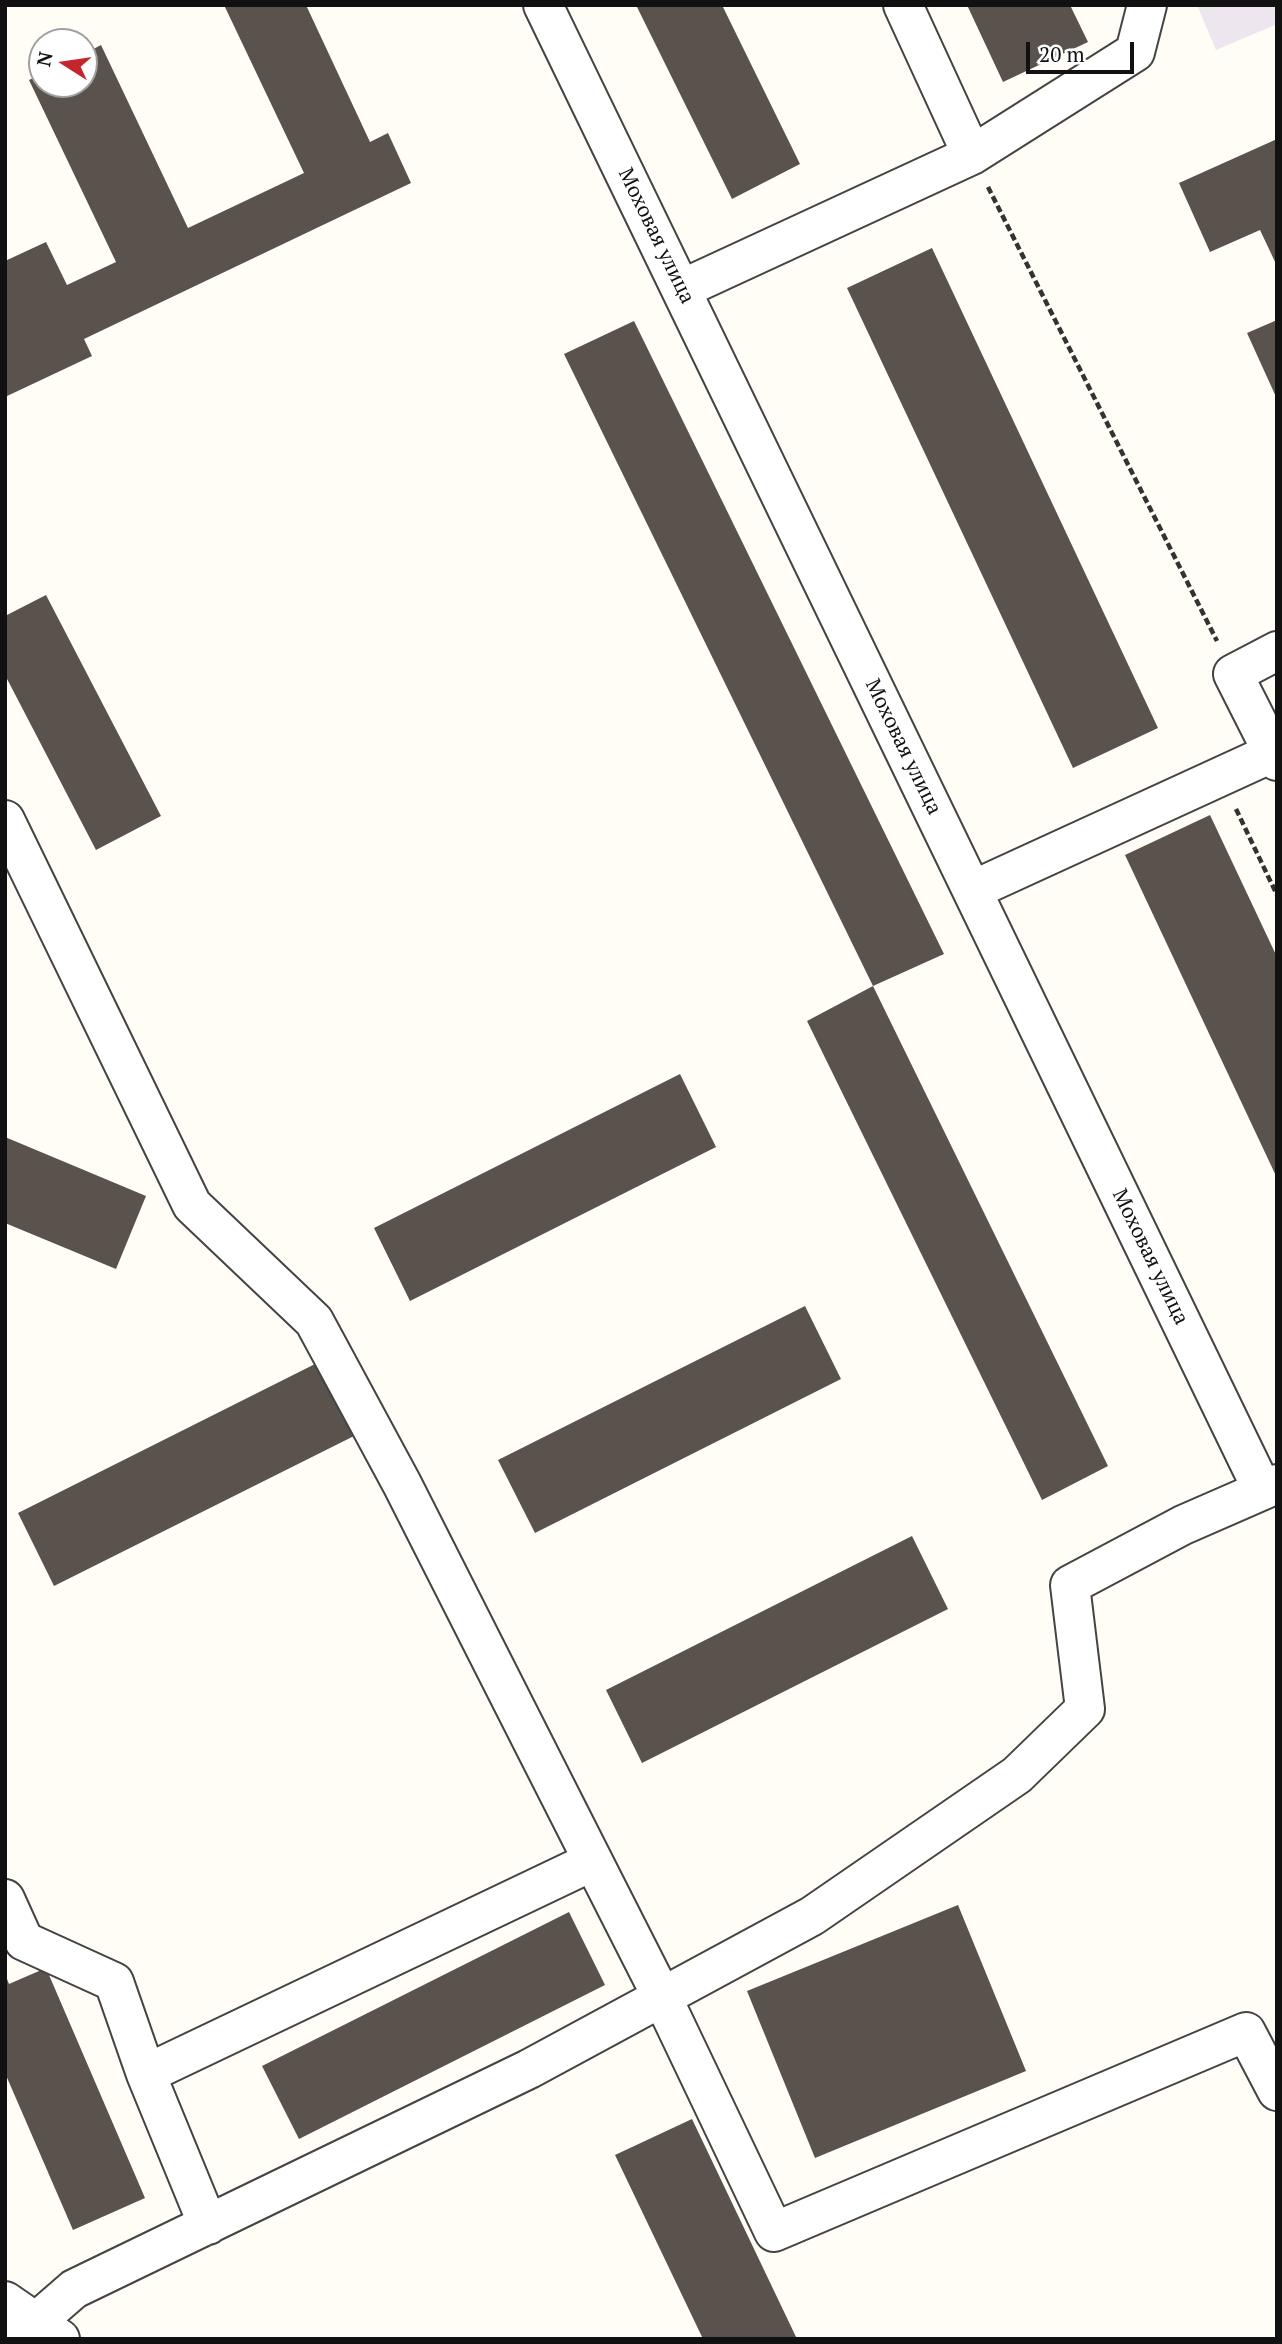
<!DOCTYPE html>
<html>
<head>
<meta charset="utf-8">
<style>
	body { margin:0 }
	#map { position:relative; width:1282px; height:2344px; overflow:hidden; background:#fffdf5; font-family:"PT Serif",serif }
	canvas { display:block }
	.frame { position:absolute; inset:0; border:7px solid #111; pointer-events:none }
	.north { position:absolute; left:28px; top:28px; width:70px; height:70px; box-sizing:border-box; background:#fff; border:2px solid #a0a0a0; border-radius:50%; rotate:282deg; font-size:19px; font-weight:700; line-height:28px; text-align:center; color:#111 }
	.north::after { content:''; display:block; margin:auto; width:24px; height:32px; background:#c4262e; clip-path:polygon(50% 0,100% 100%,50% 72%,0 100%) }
	.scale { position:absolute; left:1026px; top:42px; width:108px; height:32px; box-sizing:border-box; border:4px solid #111; border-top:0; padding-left:9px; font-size:21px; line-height:24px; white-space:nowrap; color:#111; -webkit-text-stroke:5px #fff; paint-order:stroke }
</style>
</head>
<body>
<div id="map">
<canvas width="1282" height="2344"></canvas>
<div class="frame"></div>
<div class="north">N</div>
<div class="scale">20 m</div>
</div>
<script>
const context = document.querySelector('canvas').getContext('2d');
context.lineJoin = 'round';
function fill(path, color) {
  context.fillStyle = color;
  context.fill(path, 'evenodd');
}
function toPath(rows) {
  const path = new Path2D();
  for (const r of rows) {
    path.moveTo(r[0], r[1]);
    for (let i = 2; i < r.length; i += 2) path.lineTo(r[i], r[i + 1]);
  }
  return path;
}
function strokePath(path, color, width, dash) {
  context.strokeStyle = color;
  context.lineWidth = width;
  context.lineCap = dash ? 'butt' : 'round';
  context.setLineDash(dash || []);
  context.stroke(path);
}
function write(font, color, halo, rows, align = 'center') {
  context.font = font + ' "PT Serif",serif';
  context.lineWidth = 7;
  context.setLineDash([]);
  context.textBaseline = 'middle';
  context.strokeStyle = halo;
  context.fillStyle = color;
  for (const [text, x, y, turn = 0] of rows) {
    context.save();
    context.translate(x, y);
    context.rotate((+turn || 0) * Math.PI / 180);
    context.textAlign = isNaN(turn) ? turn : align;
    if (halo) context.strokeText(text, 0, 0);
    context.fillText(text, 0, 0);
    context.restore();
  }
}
const industrial = toPath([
	[1197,5,1277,5,1277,24,1216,50]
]);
const building = toPath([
	[224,5,306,5,370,142,388,133,411,183,84,339,92,356,5,397,5,261,46,242,67,285,116,262,29,80,42,74,42,84,84,84,84,54,101,45,188,228,304,173],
	[636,5,722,5,800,164,732,199],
	[967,5,1070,5,1088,42,1003,82],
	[1277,139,1277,266,1260,230,1210,252,1179,183],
	[932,248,1158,728,1073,768,847,288],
	[1277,320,1277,399,1247,333],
	[634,321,944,954,873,986,1108,1466,1042,1500,807,1021,873,986,564,354],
	[46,595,161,816,96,850,5,675,5,616],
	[1210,815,1277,957,1277,1178,1125,855],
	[680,1074,716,1147,410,1301,374,1228],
	[5,1137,146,1196,116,1269,5,1223],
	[805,1306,841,1379,535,1533,498,1460],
	[323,1360,360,1433,54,1586,18,1513],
	[912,1536,948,1609,642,1763,606,1690],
	[958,1905,1026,2071,815,2158,747,1991],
	[569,1912,605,1985,299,2139,262,2066],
	[46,1968,145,2198,73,2230,5,2073,5,1974,9,1984],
	[692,2119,797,2339,703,2339,615,2155]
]);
const path = toPath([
	[988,187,1217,641],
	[1236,809,1277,895]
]);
const minor = toPath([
	[543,5,1262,1489],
	[903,5,972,155],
	[682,289,972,155,1135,52,1147,5],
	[1277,651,1233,674,1277,761],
	[5,820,192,1205,314,1321,402,1484,593,1861,662,1997,774,2232,1246,2032,1277,2091],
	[973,890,1272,753],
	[5,1899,24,1941,114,1982,146,2074,208,2225],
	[146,2074,593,1861],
	[5,2301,60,2339],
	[9,2339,36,2322,74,2289,529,2069,812,1916,1017,1775,1085,1709,1070,1585,1183,1525,1277,1484]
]);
const streetNames = [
	["Моховая улица",656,236,64],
	["Моховая улица",903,747,64],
	["Моховая улица",1150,1257,64]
];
fill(industrial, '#eee6ef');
fill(building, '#5a524d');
strokePath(minor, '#444', 42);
strokePath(path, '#333', 4.5, [7, 3.5]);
strokePath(minor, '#fff', 38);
write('21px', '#111', '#fff', streetNames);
</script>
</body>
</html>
